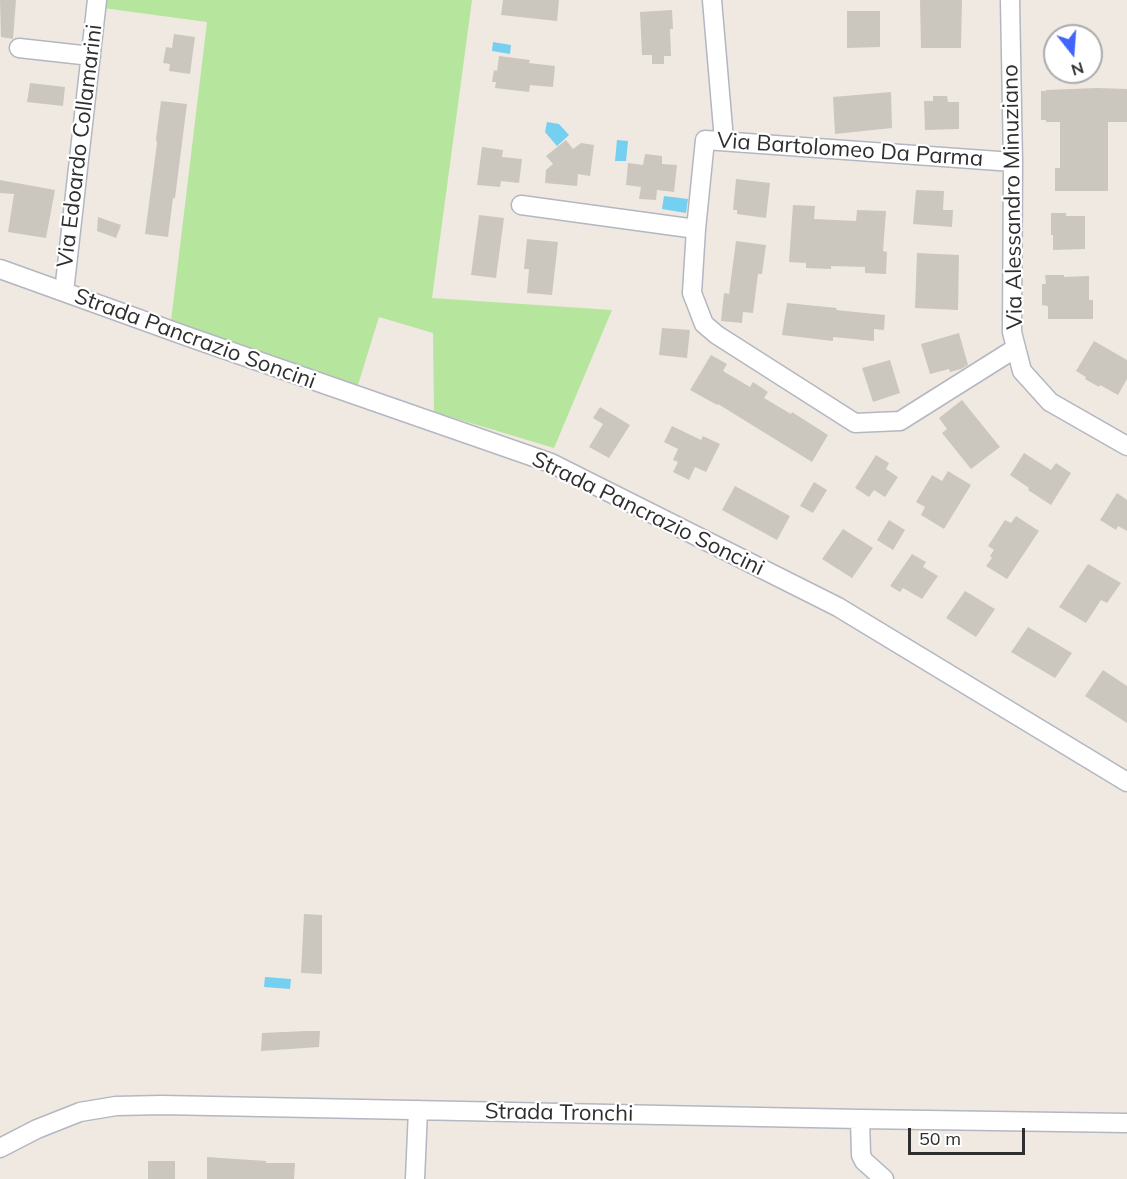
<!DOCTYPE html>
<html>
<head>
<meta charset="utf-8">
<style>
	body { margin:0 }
	#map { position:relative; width:1127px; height:1179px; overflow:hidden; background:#efe9e1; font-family:Mulish,sans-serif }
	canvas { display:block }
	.north { position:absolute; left:1043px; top:24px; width:60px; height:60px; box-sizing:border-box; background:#fff; border:2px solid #ababab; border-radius:50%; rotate:163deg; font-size:16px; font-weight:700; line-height:24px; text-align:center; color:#2e2e2e }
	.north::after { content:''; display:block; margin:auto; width:21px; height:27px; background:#4264fb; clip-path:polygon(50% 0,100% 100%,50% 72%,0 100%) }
	.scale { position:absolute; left:908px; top:1128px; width:117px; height:27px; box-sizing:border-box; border:3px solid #2e2e2e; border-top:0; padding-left:8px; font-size:18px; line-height:21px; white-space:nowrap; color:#2e2e2e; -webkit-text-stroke:4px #fff; paint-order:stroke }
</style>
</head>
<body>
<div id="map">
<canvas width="1127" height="1179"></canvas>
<div class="north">N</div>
<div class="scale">50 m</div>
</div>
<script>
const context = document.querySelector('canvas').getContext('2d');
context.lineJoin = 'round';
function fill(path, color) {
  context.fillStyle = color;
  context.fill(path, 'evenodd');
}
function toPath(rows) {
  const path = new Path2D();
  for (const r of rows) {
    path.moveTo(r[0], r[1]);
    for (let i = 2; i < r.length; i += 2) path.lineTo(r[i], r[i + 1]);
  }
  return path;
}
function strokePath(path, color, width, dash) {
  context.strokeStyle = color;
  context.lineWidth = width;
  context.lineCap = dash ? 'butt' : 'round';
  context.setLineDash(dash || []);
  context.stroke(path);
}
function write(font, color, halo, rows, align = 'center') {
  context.font = font + ' Mulish,sans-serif';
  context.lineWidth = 4.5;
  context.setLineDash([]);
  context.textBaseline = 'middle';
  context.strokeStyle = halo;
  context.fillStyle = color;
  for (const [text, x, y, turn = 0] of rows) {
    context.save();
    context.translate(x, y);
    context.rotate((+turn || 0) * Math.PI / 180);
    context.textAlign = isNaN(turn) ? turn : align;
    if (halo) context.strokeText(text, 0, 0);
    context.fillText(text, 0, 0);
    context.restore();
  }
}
const green = toPath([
	[104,0,472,0,432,298,612,310,554,448,434,412,433,333,379,317,357,388,171,321,207,22,103,8]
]);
const water = toPath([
	[493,42,511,45,510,54,492,51],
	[547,122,559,124,569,135,557,146,545,132],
	[617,140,628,141,626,161,615,161],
	[664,196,688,199,686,213,662,209],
	[265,977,291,979,290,989,264,987]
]);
const building = toPath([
	[0,0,16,0,13,39,1,37],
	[503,0,559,0,557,21,501,15],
	[920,0,962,0,961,48,921,48],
	[672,10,673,29,670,29,671,56,664,56,664,64,652,64,652,55,642,55,640,12],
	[847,11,880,11,880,47,847,48],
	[174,34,195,37,190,74,169,71,170,64,163,63,166,47,172,48],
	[499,56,530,60,529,63,555,66,553,87,530,85,529,92,495,88,496,82,492,82,494,70,497,71],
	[30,83,65,87,63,106,27,102],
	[1097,88,1127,89,1127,122,1108,122,1108,191,1055,191,1055,168,1060,168,1060,122,1046,122,1046,120,1041,120,1041,91,1046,91,1046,90],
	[891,92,892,128,835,134,833,97],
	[933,96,947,96,948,102,959,102,959,129,925,130,924,101,933,101],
	[161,101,187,104,175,198,173,198,168,237,145,234,157,143,156,139],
	[566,140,573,149,581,143,594,145,590,176,578,174,577,186,545,183,546,170,553,164,546,156],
	[482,147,503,150,502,157,522,159,519,183,501,181,500,187,477,185],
	[645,154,662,156,662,164,677,165,674,192,657,190,656,200,639,199,641,187,626,185,628,163,643,165],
	[736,179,770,183,766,218,737,214,737,210,733,210],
	[0,180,55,190,46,238,8,232,14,194,0,193],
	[916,190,944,191,943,210,953,210,952,227,913,224],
	[793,205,815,206,814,219,856,221,857,210,886,211,883,251,887,252,886,274,865,273,865,267,831,266,831,269,806,268,806,263,789,262],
	[1051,213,1066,213,1066,216,1085,216,1085,249,1053,250,1053,235,1051,235],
	[479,215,504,218,496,278,471,275],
	[98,217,121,225,116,238,97,231],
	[527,239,558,242,552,295,527,293,529,269,524,269],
	[736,241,766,245,762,274,758,274,753,313,743,312,742,323,721,321,724,293,729,294],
	[917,253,959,255,958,310,915,308],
	[1045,275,1064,275,1064,277,1089,276,1089,300,1093,300,1093,319,1048,319,1048,306,1042,305,1042,284,1046,284],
	[787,303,837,308,836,310,885,315,884,330,874,329,874,341,833,337,833,341,782,335],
	[662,328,690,330,687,358,659,355],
	[959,333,968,365,961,369,950,372,949,369,930,374,921,344],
	[1094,341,1127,360,1127,379,1118,395,1100,385,1099,387,1085,379,1086,377,1076,371],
	[711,355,727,364,723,371,750,387,753,382,768,392,764,398,791,414,792,412,828,435,812,462,718,404,717,405,690,390],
	[890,360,900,393,873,402,862,368],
	[962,400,1000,447,971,469,942,433,947,429,939,418],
	[600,407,630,425,609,458,589,447,603,424,593,418],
	[672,426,701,440,703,436,720,444,706,472,695,467,689,480,673,472,678,462,673,460,678,449,664,442],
	[1024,453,1051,470,1056,463,1071,473,1051,505,1028,490,1029,488,1010,475],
	[876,455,889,463,886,469,898,477,885,497,874,490,869,497,855,488],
	[948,471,971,485,944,529,921,515,925,507,916,502,932,475,942,481],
	[814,482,827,490,813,513,800,506],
	[735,486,790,516,777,540,722,510],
	[1117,493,1127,500,1127,531,1118,526,1116,530,1100,520],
	[1016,516,1039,531,1007,579,986,566,992,558,990,556,994,550,988,546,1005,520,1011,523],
	[889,520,905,530,893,550,877,540],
	[843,529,873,548,852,578,822,559],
	[912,554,926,562,923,567,938,576,922,599,903,588,900,592,890,586],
	[1088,564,1121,583,1107,603,1101,600,1086,623,1059,607],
	[965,591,995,609,976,637,946,618],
	[1028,627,1072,653,1055,678,1011,652],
	[1103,670,1127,686,1127,723,1085,696],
	[304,914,322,915,322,974,301,973],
	[306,1031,320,1031,319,1047,261,1051,262,1033],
	[207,1157,266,1161,266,1163,295,1163,294,1179,207,1179],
	[148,1161,175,1161,175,1179,148,1179]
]);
const minor = toPath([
	[712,0,724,140],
	[1010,0,1013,162,1012,332,1022,371,1050,402,1127,446],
	[19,48,91,56],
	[1013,162,705,140,696,229,692,293,704,324,717,335,855,423,900,421,1016,348],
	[521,205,696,229],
	[0,269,189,337,551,463,838,607,1127,782],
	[64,292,97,0],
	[860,1119,861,1155,864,1161,884,1179],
	[0,1148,37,1129,80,1112,116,1106,162,1105,860,1119,1127,1123],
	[415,1179,418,1110]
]);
const streetNames = [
	["Via Edoardo Collamarini",80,146,-83],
	["Via Bartolomeo Da Parma",850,150,4],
	["Via Alessandro Minuziano",1013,197,-91],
	["Strada Pancrazio Soncini",195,339,20],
	["Strada Pancrazio Soncini",648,514,26],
	["Strada Tronchi",559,1113,1]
];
fill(green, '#b6e59e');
fill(water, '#75cff0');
fill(building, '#cbc7bf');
strokePath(minor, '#b4b7c1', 21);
strokePath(minor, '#fff', 18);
write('22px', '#2e2e2e', '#fff', streetNames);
</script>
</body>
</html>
